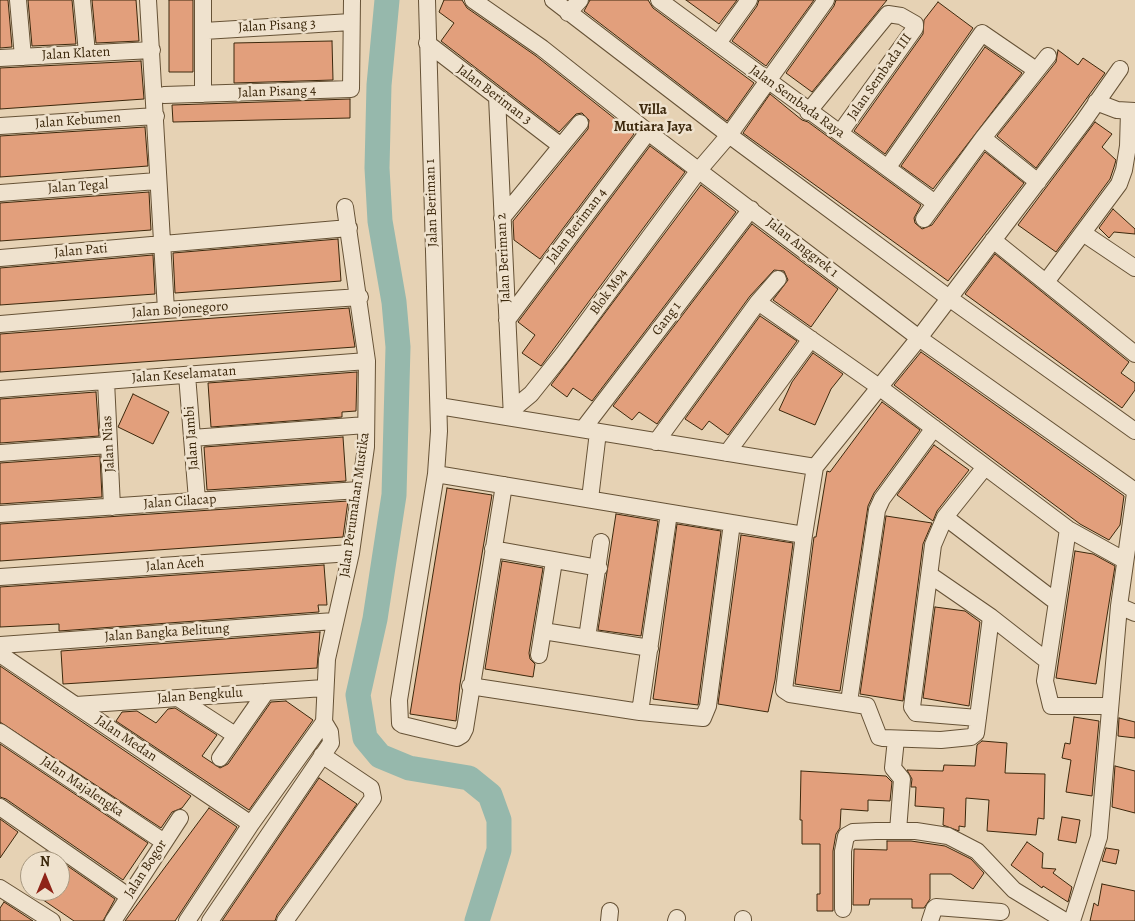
<!DOCTYPE html>
<html>
<head>
<meta charset="utf-8">
<style>
	body { margin:0 }
	#map { position:relative; width:1135px; height:921px; overflow:hidden; background:#e6d2b4; font-family:Alegreya,serif }
	canvas { display:block }
	.north { position:absolute; left:20px; top:851px; width:50px; height:50px; box-sizing:border-box; background:#efe2ce; border:1px solid #a79880; border-radius:50%; rotate:0deg; font-size:14px; font-weight:700; line-height:20px; text-align:center; color:#3c280c }
	.north::after { content:''; display:block; margin:auto; width:18px; height:22px; background:#8f2418; clip-path:polygon(50% 0,100% 100%,50% 72%,0 100%) }
</style>
</head>
<body>
<div id="map">
<canvas width="1135" height="921"></canvas>
<div class="north">N</div>
</div>
<script>
const context = document.querySelector('canvas').getContext('2d');
context.lineJoin = 'round';
function toPath(rows) {
  const path = new Path2D();
  for (const r of rows) {
    path.moveTo(r[0], r[1]);
    for (let i = 2; i < r.length; i += 2) path.lineTo(r[i], r[i + 1]);
  }
  return path;
}
function strokePath(path, color, width, dash) {
  context.strokeStyle = color;
  context.lineWidth = width;
  context.lineCap = dash ? 'butt' : 'round';
  context.setLineDash(dash || []);
  context.stroke(path);
}
function fill(path, color) {
  context.fillStyle = color;
  context.fill(path, 'evenodd');
}
function write(font, color, halo, rows, align = 'center') {
  context.font = font + ' Alegreya,serif';
  context.lineWidth = 5;
  context.setLineDash([]);
  context.textBaseline = 'middle';
  context.strokeStyle = halo;
  context.fillStyle = color;
  for (const [text, x, y, turn = 0] of rows) {
    context.save();
    context.translate(x, y);
    context.rotate((+turn || 0) * Math.PI / 180);
    context.textAlign = isNaN(turn) ? turn : align;
    if (halo) context.strokeText(text, 0, 0);
    context.fillText(text, 0, 0);
    context.restore();
  }
}
const river = toPath([
	[387,0,379,85,377,168,380,221,394,302,398,347,394,495,375,619,358,695,365,738,380,756,409,768,469,778,490,795,499,820,499,850,477,921]
]);
const building = toPath([
	[0,0,8,0,12,47,0,48,0,0],
	[28,0,72,0,76,44,32,46,28,0],
	[92,0,136,0,139,41,96,43,92,0],
	[169,0,193,0,193,72,169,72,169,0],
	[444,0,462,0,467,8,536,56,634,134,540,259,514,240,513,221,588,129,589,120,582,113,576,114,559,132,441,41,454,23,439,12,444,0],
	[590,0,648,0,653,8,754,83,727,121,584,11,590,0],
	[686,0,737,0,719,24,686,0],
	[759,0,814,0,766,66,732,41,757,6,759,0],
	[836,0,887,0,812,92,786,73,834,6,836,0],
	[938,2,973,28,885,154,854,131,923,34,924,20,938,2],
	[332,41,333,80,234,83,234,43,332,41],
	[985,47,1022,73,933,189,901,166,985,47],
	[1058,50,1078,65,1083,58,1105,73,1036,168,997,136,1056,62,1058,50],
	[141,61,144,99,0,109,0,68,141,61],
	[770,94,802,120,808,122,921,205,914,218,915,223,922,229,932,225,985,152,1024,183,948,281,743,133,770,94],
	[350,99,350,118,173,122,172,105,350,99],
	[1095,122,1112,134,1102,147,1116,160,1114,167,1110,179,1056,252,1018,225,1095,122],
	[145,127,148,166,0,177,0,136,145,127],
	[650,146,685,172,541,366,522,353,535,335,518,322,650,146],
	[701,185,736,212,592,401,573,388,567,397,551,385,701,185],
	[149,192,151,230,0,241,0,203,149,192],
	[1113,209,1135,229,1135,234,1114,232,1109,238,1099,228,1113,209],
	[752,224,838,289,811,327,773,300,788,280,784,271,774,270,750,296,657,424,639,412,632,420,613,406,752,224],
	[338,239,341,281,175,293,173,253,338,239],
	[995,254,1129,362,1121,373,1135,383,1135,390,1122,408,965,294,995,254],
	[153,255,155,294,0,305,0,268,153,255],
	[349,308,355,347,0,372,0,334,349,308],
	[760,316,797,341,728,435,709,421,702,430,685,419,760,316],
	[921,352,1124,496,1120,525,1109,540,1080,524,894,385,921,352],
	[813,353,843,374,831,389,815,425,779,410,792,382,813,353],
	[357,372,356,411,342,412,342,417,211,427,208,383,357,372],
	[96,392,99,436,0,443,0,399,96,392],
	[133,394,169,412,153,444,118,427,133,394],
	[882,402,920,430,874,493,868,506,840,691,795,684,814,537,816,537,827,471,830,472,882,402],
	[343,437,346,481,207,490,204,447,343,437],
	[934,445,969,470,937,511,933,521,897,495,934,445],
	[100,456,102,497,0,504,0,463,100,456],
	[447,488,492,495,460,684,456,721,410,714,447,488],
	[348,501,343,537,0,561,0,524,348,501],
	[616,514,658,521,641,636,598,630,616,514],
	[886,516,932,523,923,544,903,701,860,694,886,516],
	[677,524,721,531,698,705,653,699,677,524],
	[741,535,793,543,775,680,768,712,718,704,741,535],
	[1075,551,1093,554,1115,566,1096,684,1056,678,1075,551],
	[502,561,543,568,529,653,530,659,535,664,533,677,485,669,502,561],
	[324,565,327,605,318,605,319,612,59,631,59,624,0,627,0,587,324,565],
	[935,607,965,611,980,622,969,706,923,698,935,607],
	[320,632,317,668,63,684,61,651,320,632],
	[0,666,191,796,182,808,172,812,161,828,0,722,0,666],
	[286,701,313,720,249,810,116,721,122,712,137,711,156,723,168,709,175,708,217,735,202,756,220,768,228,764,271,702,286,701],
	[1074,717,1099,721,1092,796,1066,792,1071,760,1062,758,1065,743,1070,744,1074,717],
	[1119,718,1135,722,1135,738,1118,736,1119,718],
	[982,741,1007,743,1005,773,1045,774,1044,819,1038,818,1036,835,987,831,989,800,966,798,965,827,959,826,959,831,943,825,944,808,915,806,916,787,911,787,912,779,907,770,943,771,944,765,975,766,977,745,982,741],
	[0,744,148,843,123,880,6,799,0,797,0,744],
	[1115,766,1135,771,1135,813,1112,807,1115,766],
	[801,771,886,776,892,782,890,801,868,800,868,811,841,809,840,828,836,834,833,851,833,911,817,911,817,894,820,894,820,844,802,844,802,820,800,820,801,771],
	[319,778,357,804,277,915,275,921,222,921,319,778],
	[209,808,237,827,175,921,125,921,209,808],
	[1062,817,1080,820,1076,843,1058,840,1062,817],
	[0,819,18,832,0,858,0,819],
	[887,841,911,841,945,846,971,859,984,873,973,889,951,874,930,874,930,899,924,908,912,908,912,899,870,899,869,905,853,905,854,849,887,850,887,841],
	[1027,842,1043,853,1042,868,1056,869,1053,873,1072,887,1068,902,1043,886,1042,888,1011,865,1027,842],
	[1106,848,1119,850,1116,864,1102,861,1106,848],
	[46,851,115,899,103,921,74,921,30,891,60,891,60,861,39,861,46,851],
	[1102,884,1135,891,1135,921,1090,921,1094,903,1098,906,1102,884],
	[4,902,33,921,0,921,0,908,4,902]
]);
const minor = toPath([
	[18,0,23,57],
	[82,0,87,53],
	[148,0,166,310],
	[203,0,203,94],
	[427,0,439,431,436,474,399,700,400,723,403,725,457,738,462,735,465,729,504,485],
	[473,0,542,48,648,132,919,338,1135,491],
	[553,0,729,135,949,298,1135,431],
	[659,0,935,203],
	[568,13,580,0],
	[204,31,351,22],
	[427,43,561,146],
	[718,43,749,0],
	[0,58,152,50],
	[164,95,351,89,352,0],
	[497,97,512,418],
	[1096,102,1117,110,1135,111],
	[808,112,888,14,901,16,915,24,915,28,840,133],
	[0,126,156,116],
	[983,138,1038,182],
	[888,167,982,33,1036,70],
	[0,193,157,181],
	[502,218,580,123],
	[924,219,983,138,1048,56],
	[1083,233,1135,268],
	[993,240,1135,354],
	[0,258,349,228],
	[1046,282,1119,184,1124,170,1128,146,1129,111],
	[758,302,879,387,1068,529,1124,560],
	[507,320,648,132],
	[0,324,166,310,360,297],
	[187,375,197,500],
	[106,381,112,507],
	[0,389,367,361],
	[439,406,815,467],
	[513,409,531,394,563,354,699,170,729,135,826,0],
	[583,429,751,209],
	[192,438,366,425],
	[656,442,758,302,778,279],
	[0,453,109,445],
	[727,453,811,339],
	[436,474,804,535],
	[590,499,598,432],
	[0,514,359,490],
	[945,517,1055,601],
	[1068,529,1045,681,1051,706,1109,706],
	[493,549,599,568],
	[930,575,991,617,1046,660],
	[0,577,351,553],
	[1119,606,1135,613],
	[991,617,976,733,971,737,941,740,883,738,879,737,867,706,790,694,784,690,804,535,815,467,919,338,1083,122,1120,69],
	[543,631,650,648],
	[587,638,601,542],
	[0,645,334,621],
	[0,654,251,824],
	[539,655,554,561],
	[470,686,640,712,703,718,708,706,732,523],
	[178,698,235,735],
	[849,702,877,510,882,499,934,428],
	[76,705,324,688],
	[640,712,669,513],
	[978,718,916,713,912,707,933,545,945,517,985,467],
	[0,732,164,842],
	[896,739,893,768,902,779,898,831],
	[220,758,266,692],
	[0,807,128,896],
	[0,888,52,921],
	[843,909,843,851,846,836,853,832,876,831,916,831,948,836,977,851,1014,890,1065,921],
	[113,921,180,818],
	[187,921,251,824,324,722],
	[210,921,331,743,330,732,324,722,327,659,351,553,366,447,367,361,345,207],
	[285,921,373,798,371,788,322,755],
	[609,921,610,911],
	[676,921,677,918],
	[743,921,743,919],
	[930,921,934,909,936,907,1001,912],
	[1072,921,1099,837,1119,606,1135,493]
]);
const streetNames = [
	["Jalan Pisang 3",277,26,-3],
	["Jalan Klaten",76,54,-3],
	["Jalan Sembada III",880,77,-55],
	["Jalan Pisang 4",277,92,-2],
	["Jalan Beriman 3",494,95,37],
	["Jalan Sembada Raya",797,102,36],
	["Jalan Kebumen",78,121,-4],
	["Jalan Tegal",78,187,-4],
	["Jalan Beriman 1",432,203,-92],
	["Jalan Beriman 4",577,226,-53],
	["Jalan Anggrek 1",802,248,38],
	["Jalan Pati",81,251,-5],
	["Jalan Beriman 2",504,258,-93],
	["Blok M94",609,292,-54],
	["Jalan Bojonegoro",180,310,-4],
	["Gang 1",667,319,-53],
	["Jalan Keselamatan",184,375,-4],
	["Jalan Jambi",192,438,-94],
	["Jalan Nias",109,444,-93],
	["Jalan Cilacap",180,502,-4],
	["Jalan Perumahan Mustika",355,505,-82],
	["Jalan Aceh",175,565,-4],
	["Jalan Bangka Belitung",167,633,-4],
	["Jalan Bengkulu",200,696,-4],
	["Jalan Medan",126,739,34],
	["Jalan Majalengka",82,787,34],
	["Jalan Bogor",146,869,-57]
];
const neighbourhoodNames = [
	["Villa",653,110],
	["Mutiara Jaya",653,127]
];
strokePath(river, '#96b8ac', 25);
fill(building, '#e29f7c');
strokePath(building, '#3c280c', 1);
strokePath(minor, '#665236', 18);
strokePath(minor, '#efe2ce', 16);
write('14px', '#3c280c', '#efe2ce', streetNames);
write('bold 15px', '#3c280c', '#efe2ce', neighbourhoodNames);
</script>
</body>
</html>
